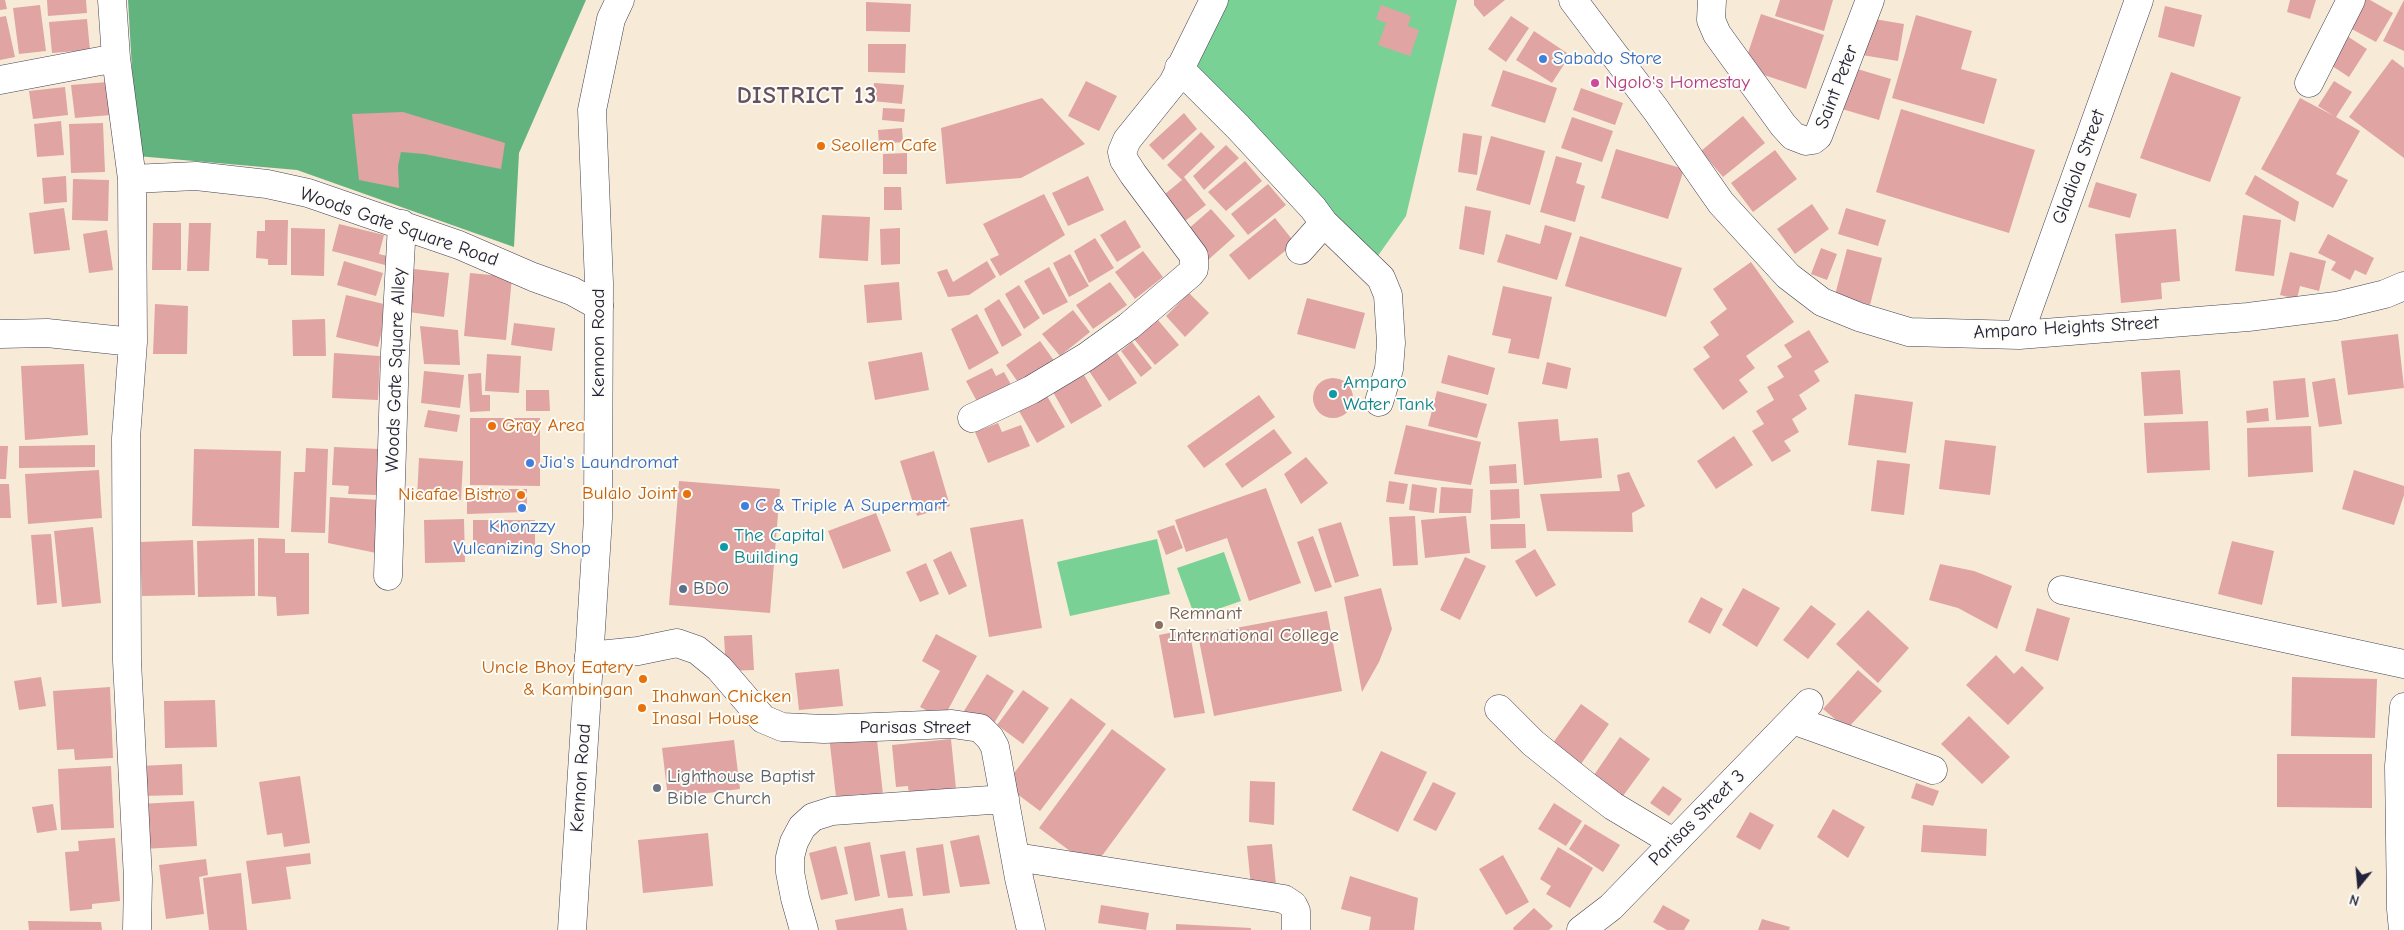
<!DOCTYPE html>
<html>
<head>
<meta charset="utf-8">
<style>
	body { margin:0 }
	#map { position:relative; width:2404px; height:930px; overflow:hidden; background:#f7ebd8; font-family:"Comic Neue",sans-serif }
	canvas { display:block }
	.north { position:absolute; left:2334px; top:860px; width:50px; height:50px; -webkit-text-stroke:4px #fdfcf7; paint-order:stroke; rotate:197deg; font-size:14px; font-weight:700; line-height:20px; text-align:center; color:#22223b }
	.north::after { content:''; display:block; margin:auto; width:18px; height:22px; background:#22223b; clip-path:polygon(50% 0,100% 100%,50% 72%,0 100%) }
</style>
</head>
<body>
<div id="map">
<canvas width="2404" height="930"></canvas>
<div class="north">N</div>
</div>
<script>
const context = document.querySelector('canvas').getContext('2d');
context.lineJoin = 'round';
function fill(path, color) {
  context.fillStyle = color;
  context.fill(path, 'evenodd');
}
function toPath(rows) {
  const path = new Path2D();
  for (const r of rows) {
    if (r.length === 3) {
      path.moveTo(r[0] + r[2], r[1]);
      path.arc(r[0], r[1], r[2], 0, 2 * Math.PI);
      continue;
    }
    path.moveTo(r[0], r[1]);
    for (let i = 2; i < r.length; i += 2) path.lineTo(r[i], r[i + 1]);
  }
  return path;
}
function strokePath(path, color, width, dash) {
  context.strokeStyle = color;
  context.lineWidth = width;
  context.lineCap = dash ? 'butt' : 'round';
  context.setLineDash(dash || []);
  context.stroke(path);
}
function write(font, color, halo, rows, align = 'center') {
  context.font = font + ' "Comic Neue",sans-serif';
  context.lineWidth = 4;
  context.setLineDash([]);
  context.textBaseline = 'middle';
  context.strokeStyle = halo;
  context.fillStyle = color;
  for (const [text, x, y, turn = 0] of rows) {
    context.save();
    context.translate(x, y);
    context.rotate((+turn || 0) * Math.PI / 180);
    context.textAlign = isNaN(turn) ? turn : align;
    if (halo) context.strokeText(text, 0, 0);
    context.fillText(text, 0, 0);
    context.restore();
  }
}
const green = toPath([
	[1224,0,1457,0,1406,216,1375,260,1183,62],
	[1157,539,1170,594,1070,616,1057,562],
	[1224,552,1241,601,1195,617,1177,568]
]);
const forest = toPath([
	[128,0,586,0,519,153,514,247,297,170,137,156]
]);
const building = toPath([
	[0,0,5,0,7,9,0,10],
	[47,0,86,0,87,13,48,16],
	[1474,0,1505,0,1484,17,1474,5],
	[1780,0,1833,0,1824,31,1775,16],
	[2290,0,2316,0,2310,19,2287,12],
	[2361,0,2370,0,2393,13,2376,42,2346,26],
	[2404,0,2404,51,2383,41],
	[866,2,911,4,910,32,866,31],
	[40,5,46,51,19,54,13,8],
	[1381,5,1411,16,1408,26,1419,30,1410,56,1378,45,1386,23,1376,19],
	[2165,6,2202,15,2194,47,2158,37],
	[1761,14,1824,35,1806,89,1743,68],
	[1916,15,1972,31,1961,69,1997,79,1984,124,1892,98],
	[6,16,15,57,0,60,0,17],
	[1511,16,1529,28,1506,62,1488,49],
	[1868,18,1904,24,1898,61,1862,55],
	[87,19,90,50,52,53,49,22],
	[1534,31,1570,55,1552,83,1516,60],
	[2344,34,2367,49,2349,77,2326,62],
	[868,44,906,44,905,73,868,72],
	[2392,59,2404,68,2404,158,2349,117],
	[1854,68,1891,79,1879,120,1842,109],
	[1503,70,1557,88,1545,123,1491,106],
	[2171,72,2241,97,2210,182,2140,158],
	[1086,81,1117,96,1099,131,1068,116],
	[2334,81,2352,92,2336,117,2360,131,2336,174,2348,180,2333,208,2261,169,2300,98,2334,116,2318,106],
	[108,82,111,115,75,118,71,85],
	[874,83,904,85,902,104,873,101],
	[65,87,68,115,33,119,29,91],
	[1581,88,1623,103,1615,125,1573,110],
	[1042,98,1085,144,1021,178,946,184,941,128],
	[883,108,905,109,904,122,882,120],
	[1901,109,2035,150,2009,233,1876,192],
	[403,112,505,143,501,169,424,154,401,152,398,166,399,188,359,180,352,114],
	[1184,113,1197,129,1163,160,1149,145],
	[1743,116,1765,143,1723,177,1701,151],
	[1572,117,1613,131,1602,162,1561,148],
	[61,121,64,155,37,157,34,124],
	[103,123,105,172,71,173,69,124],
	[902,128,903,142,879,144,878,130],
	[1201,132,1215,147,1184,177,1206,205,1181,224,1160,198,1182,180,1167,165],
	[1463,133,1482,136,1477,175,1458,172],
	[1491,136,1545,151,1530,205,1476,190],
	[1226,145,1239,158,1204,190,1193,176],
	[1616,149,1684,169,1668,219,1601,198],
	[1775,150,1797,179,1753,212,1731,183],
	[907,153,907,174,883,174,883,154],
	[1556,156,1582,163,1576,183,1585,186,1575,222,1540,212],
	[1245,161,1262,181,1226,211,1208,192],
	[2255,175,2299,202,2295,222,2245,194],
	[66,176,67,202,44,204,42,178],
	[1088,176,1104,210,1068,226,1052,193],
	[73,179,109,180,108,221,72,220],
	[2096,182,2137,194,2130,218,2088,207],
	[1268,184,1286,205,1248,235,1231,214],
	[884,187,901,187,902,210,884,210],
	[1044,194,1065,235,1000,276,990,259,999,255,983,224],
	[1812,204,1829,229,1795,254,1777,229],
	[1465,206,1491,211,1484,255,1459,249],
	[64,208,70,250,34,254,29,213],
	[1846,208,1886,220,1878,246,1838,234],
	[1211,209,1235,236,1208,260,1187,230],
	[822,215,870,217,868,261,819,258],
	[2243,215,2281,220,2274,276,2235,271],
	[1275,218,1295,243,1249,280,1229,255],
	[265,220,288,220,287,265,268,265,268,259,256,258,257,231,265,231],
	[1125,220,1141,247,1117,262,1100,235],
	[153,223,181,223,181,270,152,270],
	[189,223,211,223,209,271,187,271],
	[339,224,384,235,379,254,387,256,385,265,332,251],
	[1545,225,1572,233,1557,280,1497,262,1506,234,1540,244],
	[291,228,325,229,324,276,291,275],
	[900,228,900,264,881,265,880,229],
	[2176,229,2180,281,2161,283,2162,299,2121,303,2115,234],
	[107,230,113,270,89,273,83,234],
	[2328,234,2374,258,2366,275,2355,270,2350,280,2331,270,2336,262,2318,253],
	[1580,236,1682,268,1666,317,1565,286],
	[1095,238,1114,268,1089,283,1074,251],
	[1821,248,1837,254,1827,280,1811,274],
	[1847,249,1882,258,1870,305,1835,295],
	[1143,251,1163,277,1135,299,1115,272],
	[2290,252,2326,261,2319,291,2300,286,2297,299,2280,295],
	[1070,254,1089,286,1069,297,1053,263],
	[344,261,383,273,376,296,337,285],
	[987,261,996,277,969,295,948,297,937,272,947,269,953,282],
	[1751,262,1794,322,1746,356,1755,368,1739,380,1748,392,1723,410,1693,369,1710,357,1703,347,1719,335,1710,322,1727,309,1713,289],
	[1049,267,1068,302,1043,315,1024,281],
	[414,269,449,273,444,317,409,312],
	[470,273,512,277,506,340,464,336],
	[899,282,902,320,867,323,864,285],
	[1110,282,1127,305,1093,329,1076,305],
	[1019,285,1040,318,1024,329,1005,294],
	[1503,286,1552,297,1539,359,1508,353,1511,339,1492,335],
	[1189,293,1209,313,1185,337,1166,316],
	[346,295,388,305,378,347,336,337],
	[1307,298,1365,313,1355,349,1297,334],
	[999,299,1022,335,1002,347,984,309],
	[155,304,188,306,187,354,153,354],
	[1073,310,1090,332,1060,356,1042,334],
	[977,314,999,353,969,370,951,329],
	[325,319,326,356,293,356,292,320],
	[1158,320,1179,345,1155,365,1134,339],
	[514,323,555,328,552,351,511,345],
	[420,326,458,330,460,365,424,364],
	[1809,330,1829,362,1814,371,1820,381,1799,395,1807,409,1792,419,1799,432,1784,441,1791,451,1772,462,1752,431,1764,424,1756,411,1774,400,1767,387,1784,377,1777,366,1792,357,1784,345],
	[2398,334,2404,388,2348,395,2341,341],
	[1040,341,1055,362,1020,385,1006,365],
	[1132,342,1152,368,1141,377,1121,351],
	[922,352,929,390,875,400,868,362],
	[334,353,380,356,378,400,332,398],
	[1117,353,1137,383,1109,401,1089,371],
	[487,354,521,356,519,393,485,391],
	[1448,355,1495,368,1488,395,1441,383],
	[1547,362,1571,368,1567,389,1542,384],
	[84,364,88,435,25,440,21,366],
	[992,368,996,376,1004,372,1014,390,980,407,966,381],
	[2180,370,2183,414,2144,416,2141,372],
	[424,371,464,375,460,408,421,403],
	[481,373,482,395,490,395,490,411,470,412,468,374],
	[1084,375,1102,406,1071,424,1053,392],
	[1333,398,20],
	[2305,378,2309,417,2276,420,2273,381],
	[2335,378,2342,424,2319,427,2312,382],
	[526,390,549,390,550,411,526,411],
	[1437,391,1487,404,1477,438,1428,426],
	[1855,394,1913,402,1906,453,1848,445],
	[1259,395,1275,417,1204,468,1187,446],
	[1047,396,1065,427,1037,443,1019,411],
	[2268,408,2269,421,2247,423,2246,411],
	[428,410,460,415,457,432,424,427],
	[470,418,540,418,540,486,470,485],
	[1558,419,1560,441,1598,438,1602,478,1524,485,1518,422],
	[2208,421,2210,470,2147,473,2144,423],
	[998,423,1002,432,1021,425,1030,446,988,463,975,432],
	[1406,425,1481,442,1471,485,1394,474],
	[2311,426,2313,472,2248,477,2247,428],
	[1274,429,1292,453,1242,488,1225,464],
	[1734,436,1753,465,1716,489,1697,461],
	[1945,440,1996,446,1990,495,1939,489],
	[95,445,95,467,19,468,19,446],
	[0,446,8,446,6,479,0,479],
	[334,447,379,449,377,495,348,494,349,486,332,485],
	[306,448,328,449,325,533,291,532,294,472,305,472],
	[194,449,281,451,279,528,192,526],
	[934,451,950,506,917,516,900,461],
	[1306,457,1328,483,1301,504,1284,474],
	[419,458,463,461,461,500,417,498],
	[1877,460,1910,464,1904,515,1871,511],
	[1516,464,1517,483,1490,484,1489,466],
	[99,470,102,518,28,524,25,474],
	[2354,470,2404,486,2404,495,2394,525,2342,509],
	[1629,472,1645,506,1632,513,1633,532,1547,531,1540,494,1620,491,1617,475],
	[679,481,780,489,770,613,669,605],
	[1389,481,1408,484,1404,504,1386,502],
	[0,484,9,484,11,518,0,518],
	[1412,484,1437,488,1434,513,1409,510],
	[1441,487,1473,489,1471,513,1439,513],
	[1266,488,1301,583,1249,601,1227,538,1186,552,1175,520],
	[467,489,527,489,527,512,467,514],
	[1519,489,1520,518,1491,520,1490,490],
	[330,497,380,500,381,554,328,543],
	[876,513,891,551,843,569,828,531],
	[1415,516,1418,565,1393,566,1389,517],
	[1466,516,1470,553,1425,558,1421,520],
	[464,519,465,562,425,563,424,520],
	[1023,519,1042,628,989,637,970,528],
	[473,520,535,520,535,550,473,550],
	[1341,522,1359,576,1335,583,1318,529],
	[1490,524,1525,524,1526,548,1491,549],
	[1174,525,1183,548,1166,555,1157,531],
	[93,527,101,603,62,607,54,531],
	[51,534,57,603,37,605,31,535],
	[1313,536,1332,587,1315,592,1297,542],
	[258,538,285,539,285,553,309,553,309,614,277,616,276,597,258,596],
	[254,539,255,596,198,597,197,541],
	[193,540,195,595,142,596,140,542],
	[2232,541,2274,551,2262,605,2218,594],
	[1535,549,1556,585,1536,597,1515,561],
	[951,551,967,586,949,595,933,560],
	[1465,557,1486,566,1460,620,1440,610],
	[926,563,939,594,920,602,906,572],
	[1940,564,1974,571,2012,586,1997,629,1958,608,1929,600],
	[1381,588,1392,629,1379,662,1362,692,1344,597],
	[1743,588,1780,608,1757,647,1722,625],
	[1701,597,1723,609,1710,634,1688,622],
	[1811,605,1836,624,1808,659,1783,640],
	[2037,608,2070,618,2058,661,2025,651],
	[1868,610,1909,648,1878,683,1836,644],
	[1327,611,1342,691,1214,716,1198,635],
	[1189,629,1205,713,1174,718,1159,635],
	[936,634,977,656,943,719,920,707,940,671,922,661],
	[752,635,754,670,726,671,724,636],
	[1996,655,2014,674,2022,666,2044,688,2008,725,1966,685],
	[839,669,843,706,799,710,795,673],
	[1858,670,1882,691,1847,729,1823,709],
	[987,674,1014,691,991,728,964,711],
	[41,677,46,706,19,710,14,681],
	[2292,677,2377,679,2375,738,2291,736],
	[110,687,113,758,75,760,74,749,57,750,53,691],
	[1023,690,1049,708,1023,744,997,725],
	[1071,698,1106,724,1040,811,1005,785],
	[215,700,217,747,165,748,164,701],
	[1581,704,1609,724,1581,764,1550,747],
	[1969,716,2010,757,1982,784,1941,744],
	[1112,729,1166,769,1093,868,1039,828],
	[876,731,884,804,862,806,861,794,836,797,829,736],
	[1620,737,1650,759,1623,796,1594,775],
	[951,739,957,799,910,803,908,786,896,787,892,745],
	[734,740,740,789,668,798,662,748],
	[1381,751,1427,772,1398,832,1352,810],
	[2277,754,2372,754,2372,808,2277,807],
	[182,764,183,795,141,796,140,766],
	[111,766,114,828,61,830,58,769],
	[300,776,310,843,284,847,282,833,267,835,259,782],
	[1250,781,1275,782,1274,825,1249,822],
	[1433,782,1456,793,1436,831,1413,820],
	[1916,783,1939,791,1933,806,1911,798],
	[1663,786,1682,799,1669,816,1650,803],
	[194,801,197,846,143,849,140,804],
	[1554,803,1582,821,1566,846,1538,829],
	[53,804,57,830,37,833,32,807],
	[1833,809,1865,827,1848,858,1817,837],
	[1750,812,1774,825,1760,850,1736,837],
	[1585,824,1620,845,1603,872,1569,849],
	[1923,825,1987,829,1986,856,1921,852],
	[708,833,713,886,643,893,638,840],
	[979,835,990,884,960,887,950,841],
	[115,838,120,901,92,904,92,909,70,911,65,852,79,851,78,841],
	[870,842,880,896,855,901,844,847],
	[943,844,950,893,923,896,916,848],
	[1272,844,1276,885,1251,887,1247,846],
	[836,846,848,894,821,900,809,853],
	[1558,847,1593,868,1570,908,1546,894,1551,886,1540,879],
	[905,851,913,896,888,898,880,855],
	[310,853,311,864,286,867,291,899,252,904,246,861],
	[1503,855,1529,902,1506,915,1479,869],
	[206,859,208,875,199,877,204,914,166,919,159,865],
	[241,873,247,930,209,930,203,878],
	[1350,876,1418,898,1414,930,1369,930,1371,917,1341,909],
	[1101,905,1149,913,1146,930,1098,923],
	[1663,905,1690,920,1684,930,1667,930,1653,922],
	[903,908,907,930,837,930,835,920],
	[1534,908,1553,926,1549,930,1514,930,1513,928],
	[1762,919,1790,927,1789,930,1758,930],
	[28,921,101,922,102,930,29,930],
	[1176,924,1251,928,1251,930,1176,930]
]);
const street = toPath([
	[112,0,116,58,132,179,133,342,126,438,127,661,138,879,137,930],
	[1573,0,1656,110,1721,203,1788,276,1822,302,1859,317,1909,332,2019,335,2248,317,2336,306,2385,294,2404,286],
	[1712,0,1711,20,1717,34,1783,125,1793,136,1806,141,1813,140,1818,136,1870,0],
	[1179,68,1238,127,1313,208,1324,223,1300,250],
	[0,80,116,58],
	[2309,83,2351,0],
	[132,179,196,176,267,184,308,193,459,245,533,277,572,291,599,306],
	[1324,223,1381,278,1388,295,1391,343,1389,369,1379,402],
	[0,334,47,333,133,342],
	[2019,335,2139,0],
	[972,418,1031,390,1086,357,1129,326,1190,274,1194,269,1194,256,1133,174,1124,160,1122,152,1127,140,1173,83,1214,0],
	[388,576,395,353,402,224],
	[2062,590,2404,664],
	[589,656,638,651,677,643,697,650,719,668,763,719,782,727,824,729,952,724,980,728,990,738,995,747,1019,878,1031,930],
	[1499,709,1533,743,1584,784,1613,806,1673,842],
	[1793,720,1933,770],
	[1016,857,1284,899,1293,905,1296,911,1296,930],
	[804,930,795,898,790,872,790,857,794,842,802,827,813,817,832,811,1005,799],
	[1581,930,1611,907,1809,703],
	[2403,930,2401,909,2399,766,2404,707]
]);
const highway = toPath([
	[572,930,598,518,599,283,592,110,611,19,620,0]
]);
const markers = [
	[1543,59,5,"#3f7fe0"],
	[1595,83,5,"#d1479c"],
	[821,146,5,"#e8710a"],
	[1333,394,5,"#0f9aa8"],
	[492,426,5,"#e8710a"],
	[530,463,5,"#3f7fe0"],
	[687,494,5,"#e8710a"],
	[521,495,5,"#e8710a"],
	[745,506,5,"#3f7fe0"],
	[522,508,5,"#3f7fe0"],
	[724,547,5,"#0f9aa8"],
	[683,589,5,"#5c6f8a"],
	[1159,625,5,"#8d6e63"],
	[643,679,5,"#e8710a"],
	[642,708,5,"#e8710a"],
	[657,788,5,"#6b7280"]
];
const shopNames = [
	["Sabado Store",1553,59],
	["Jia's Laundromat",540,463],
	["C & Triple A Supermart",755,506],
	["Khonzzy",522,527,"center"],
	["Vulcanizing Shop",522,549,"center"]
];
const hotelNames = [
	["Ngolo's Homestay",1605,83]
];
const streetNames = [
	["Saint Peter",1837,87,-69],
	["Gladiola Street",2079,167,-70],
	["Woods Gate Square Road",399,227,19],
	["Amparo Heights Street",2066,328,-3],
	["Kennon Road",599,343,-90],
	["Woods Gate Square Alley",396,370,-88],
	["Parisas Street",915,728],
	["Kennon Road",581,778,-86],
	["Parisas Street 3",1697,818,-45]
];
const foodNames = [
	["Seollem Cafe",831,146],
	["Gray Area",502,426],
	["Bulalo Joint",677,494,"right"],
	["Nicafae Bistro",511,495,"right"],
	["Uncle Bhoy Eatery",633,668,"right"],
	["& Kambingan",633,690,"right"],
	["Ihahwan Chicken",652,697],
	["Inasal House",652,719]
];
const cultureNames = [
	["Amparo",1343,383],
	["Water Tank",1343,405],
	["The Capital",734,536],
	["Building",734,558]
];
const serviceNames = [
	["BDO",693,589]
];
const educationNames = [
	["Remnant",1169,614],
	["International College",1169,636]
];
const worshipNames = [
	["Lighthouse Baptist",667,777],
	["Bible Church",667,799]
];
const districtNames = [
	["DISTRICT 13",807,96]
];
fill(green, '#7ad196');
fill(forest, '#63b37f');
fill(building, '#e0a4a2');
strokePath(street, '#424053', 29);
strokePath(highway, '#424053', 29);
strokePath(street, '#fff', 28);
strokePath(highway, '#fff', 28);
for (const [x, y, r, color] of markers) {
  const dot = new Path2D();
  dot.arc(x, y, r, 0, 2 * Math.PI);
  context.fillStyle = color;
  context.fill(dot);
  strokePath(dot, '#fdfcf7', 2);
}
write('19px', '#366cbe', '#fdfcf7', shopNames, 'left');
write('19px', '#b23c85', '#fdfcf7', hotelNames, 'left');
write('19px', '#22223b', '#fdfcf7', streetNames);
write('19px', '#c56008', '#fdfcf7', foodNames, 'left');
write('19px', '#0d838f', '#fdfcf7', cultureNames, 'left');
write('19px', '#4e5e75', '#fdfcf7', serviceNames, 'left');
write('19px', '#785e54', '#fdfcf7', educationNames, 'left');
write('19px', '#5b616d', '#fdfcf7', worshipNames, 'left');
context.letterSpacing = '1px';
write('bold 24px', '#64505f', '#fdfcf7', districtNames);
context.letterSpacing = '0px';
</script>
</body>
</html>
